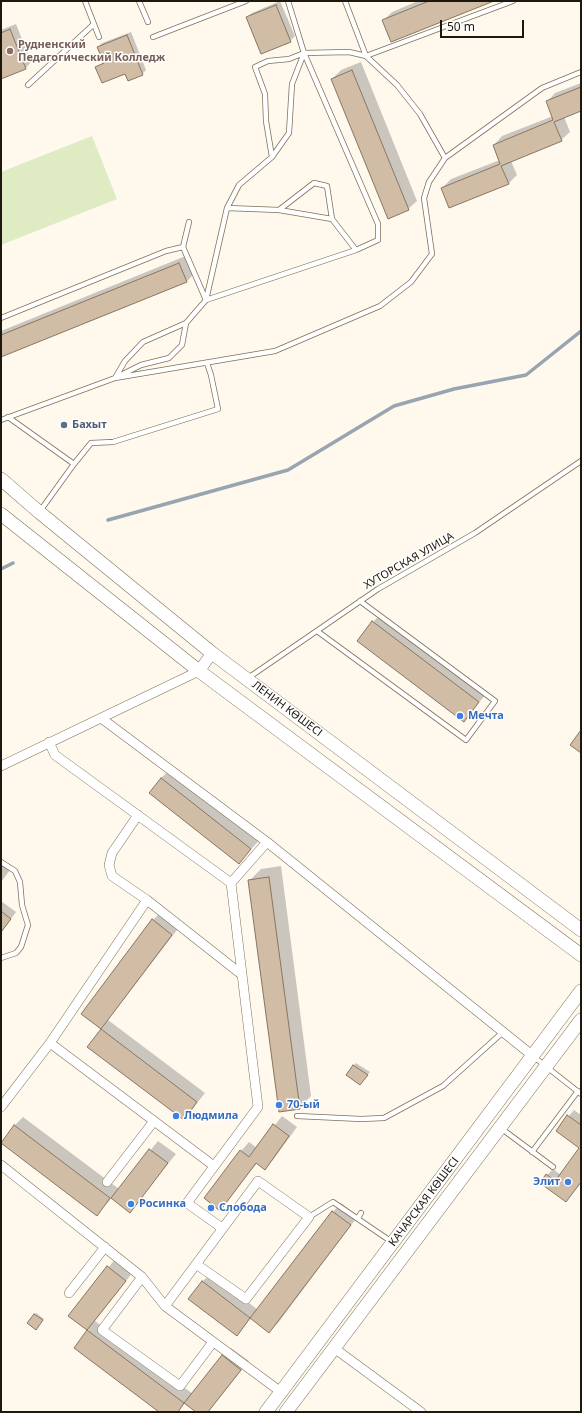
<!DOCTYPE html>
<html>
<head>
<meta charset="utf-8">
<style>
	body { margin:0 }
	#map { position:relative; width:582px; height:1413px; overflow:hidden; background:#fef8ed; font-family:"Noto Sans",sans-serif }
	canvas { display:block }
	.frame { position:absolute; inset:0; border:2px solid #1d180e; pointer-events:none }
	.scale { position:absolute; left:440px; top:20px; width:84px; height:18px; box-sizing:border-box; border:2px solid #1d180e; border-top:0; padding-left:5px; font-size:12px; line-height:14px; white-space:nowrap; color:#1d180e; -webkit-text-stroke:3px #fff; paint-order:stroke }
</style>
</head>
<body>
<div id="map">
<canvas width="582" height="1413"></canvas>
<div class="frame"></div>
<div class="scale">50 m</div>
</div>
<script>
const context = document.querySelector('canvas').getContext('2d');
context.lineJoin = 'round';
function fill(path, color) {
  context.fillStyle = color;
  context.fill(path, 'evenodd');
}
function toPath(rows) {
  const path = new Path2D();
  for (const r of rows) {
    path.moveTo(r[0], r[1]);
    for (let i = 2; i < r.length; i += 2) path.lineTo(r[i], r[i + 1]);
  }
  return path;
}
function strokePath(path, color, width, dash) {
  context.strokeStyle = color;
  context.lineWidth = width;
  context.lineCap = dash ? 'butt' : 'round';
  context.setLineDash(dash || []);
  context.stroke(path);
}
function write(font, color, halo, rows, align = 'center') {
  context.font = font + ' "Noto Sans",sans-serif';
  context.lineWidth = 3;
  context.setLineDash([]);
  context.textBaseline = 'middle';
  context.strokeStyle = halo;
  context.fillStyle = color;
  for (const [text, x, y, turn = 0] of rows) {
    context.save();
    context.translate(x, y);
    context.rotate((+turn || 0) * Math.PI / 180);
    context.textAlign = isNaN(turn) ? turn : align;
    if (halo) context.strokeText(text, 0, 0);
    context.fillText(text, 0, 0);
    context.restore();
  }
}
const green = toPath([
	[92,136,117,199,1,245,1,172]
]);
const shadow = toPath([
	[280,1,295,36,290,41,247,17,252,13],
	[418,1,492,1,384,20,392,12],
	[16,24,31,62,26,68,1,78,1,30],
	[131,32,146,70,142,74,97,67,104,62,98,47,102,43],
	[361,62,417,201,408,209,332,79,341,70],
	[581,83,581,110,564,117,570,132,561,140,511,161,517,175,508,184,442,188,451,179,500,160,494,145,502,136,553,116,547,102,555,93],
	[188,255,195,273,187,281,1,356,1,331],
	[381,614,487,693,464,720,373,622],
	[173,767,262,837,239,863,161,778],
	[1,863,10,870,1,882],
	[281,866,311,1096,299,1108,249,881,261,869],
	[1,901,16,912,1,933],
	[161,912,180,926,108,1020,205,1093,184,1119,88,1047,102,1029,82,1014,153,920],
	[356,1063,370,1072,360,1084,347,1075],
	[574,1110,581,1115,581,1183,566,1201,547,1175,553,1169,561,1175,581,1147,557,1130],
	[282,1116,297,1127,273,1160,264,1168,257,1163,220,1210,241,1151,249,1142,257,1148],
	[23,1117,119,1189,158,1141,176,1154,129,1211,112,1198,97,1214,14,1126],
	[341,1203,358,1216,278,1323,269,1331,251,1318,237,1335,202,1282,211,1273,258,1310,333,1212],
	[116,1258,133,1272,95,1321,193,1394,231,1348,249,1361,208,1412,197,1412,185,1403,178,1412,161,1412,75,1348,89,1330,70,1315],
	[36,1313,44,1319,36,1329,29,1323]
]);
const stream = toPath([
	[108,520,288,470,394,406,454,389,526,375,581,331],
	[1,569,13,563]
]);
const building = toPath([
	[429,1,494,1,391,42,382,20,429,1],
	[276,5,291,42,261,54,246,17,276,5],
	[10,29,26,69,1,79,1,33,10,29],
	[127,35,143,75,128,81,125,74,102,83,95,67,104,63,97,47,127,35],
	[352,70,409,210,388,219,331,79,352,70],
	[581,87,581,111,554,122,562,141,501,166,509,184,449,208,441,188,500,164,493,145,553,120,546,101,581,87],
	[179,263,187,282,1,357,1,335,179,263],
	[372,621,479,702,464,722,357,641,372,621],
	[581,730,581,753,570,745,581,730],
	[161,778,251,849,239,864,149,793,161,778],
	[269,877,300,1109,279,1112,248,880,269,877],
	[1,911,11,919,1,932,1,911],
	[152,919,172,935,101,1029,81,1014,152,919],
	[101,1029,197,1102,184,1120,87,1047,101,1029],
	[353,1065,368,1075,360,1085,346,1075,353,1065],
	[567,1115,581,1125,581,1182,566,1202,540,1183,546,1174,555,1181,579,1148,556,1131,567,1115],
	[273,1124,289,1136,265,1170,256,1163,220,1211,204,1198,240,1150,249,1157,273,1124],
	[14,1125,110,1198,97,1216,1,1143,14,1125],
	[149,1149,168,1163,130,1213,111,1198,149,1149],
	[332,1211,351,1225,269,1333,250,1318,332,1211],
	[107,1266,126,1281,87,1330,68,1316,107,1266],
	[202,1281,250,1318,237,1336,188,1299,202,1281],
	[34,1314,43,1320,36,1330,27,1323,34,1314],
	[87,1330,184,1403,178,1412,159,1412,74,1348,87,1330],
	[222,1355,241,1370,208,1412,196,1412,184,1403,222,1355]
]);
const service = toPath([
	[85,1,99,37],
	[139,1,148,22],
	[345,1,366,56,513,1],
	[153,37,246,1],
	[28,85,94,24],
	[272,157,266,121,265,94,255,67,268,61,289,59,304,53,349,52,366,56,397,85,420,114,445,158],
	[227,208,279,210,332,219,356,250],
	[279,210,314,183,327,186,332,219],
	[183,247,189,222],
	[1,318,166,251,183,247,206,300,356,250,378,240,378,224,304,53,288,1],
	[115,378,275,351,380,306,411,282,432,254,424,198,429,182,445,158,542,88,581,72],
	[115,378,125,361,143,342,186,323,206,300,227,208,239,185,272,157,289,133,292,84,304,53],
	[8,417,74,464,40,511],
	[1,420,115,378,141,365,169,358,182,345,186,323],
	[74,464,91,443,113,442,218,409,211,375,207,363],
	[317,631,466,740,495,701,360,601],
	[248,678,378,589,475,533,581,461],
	[1,862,15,871,20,882,22,905,28,925,21,947,16,953,1,958],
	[534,1057,581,1094],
	[297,1116,361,1119,384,1118,443,1086,503,1032],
	[502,1129,553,1167],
	[532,1152,578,1091],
	[309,1217,333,1202,392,1242],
	[358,1218,361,1213]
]);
const minor = toPath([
	[101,718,267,842,533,1056],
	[49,742,55,755,231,883,258,1107,187,1203,222,1228],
	[1,766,199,671],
	[138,815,112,853,109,865,112,876,147,900,241,974],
	[231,883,267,842],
	[50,1043,214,1166],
	[1,1107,50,1043,147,900],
	[1,1165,142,1277,165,1306,281,1392],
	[107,1182,154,1121],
	[142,1277,102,1330,180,1386,213,1342],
	[69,1293,105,1247],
	[165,1306,258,1181,309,1217,246,1299,196,1264],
	[334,1348,421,1412]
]);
const tertiary = toPath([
	[199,671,212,653]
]);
const secondary = toPath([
	[1,479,39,512,212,653,581,930],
	[1,514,199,671,581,955],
	[266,1412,581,991],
	[286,1412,581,1020]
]);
const markers = [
	[10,51,4,"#8d6e63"],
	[64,425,4,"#5c6f8a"],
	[460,716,4,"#3f7fe0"],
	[279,1105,4,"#3f7fe0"],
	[176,1116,4,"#3f7fe0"],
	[568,1182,4,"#3f7fe0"],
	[131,1204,4,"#3f7fe0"],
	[211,1208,4,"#3f7fe0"]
];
const educationNames = [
	["Рудненский",18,45],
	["Педагогический Колледж",18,58]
];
const serviceNames = [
	["Бахыт",72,425]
];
const streetNames = [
	["ХУТОРСКАЯ УЛИЦА",409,561,-30],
	["ЛЕНИН КӨШЕСІ",287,709,37],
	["КАЧАРСКАЯ КӨШЕСІ",424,1202,-53]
];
const shopNames = [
	["Мечта",468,716],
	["70-ый",287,1105],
	["Людмила",184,1116],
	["Элит",560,1182,"right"],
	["Росинка",139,1204],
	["Слобода",219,1208]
];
fill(green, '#dfecc3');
fill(shadow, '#0003');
strokePath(stream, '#98a5b0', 3.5);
fill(building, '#d1bca5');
strokePath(building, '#887560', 1);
strokePath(service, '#7d7058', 6);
strokePath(minor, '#7d7058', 10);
strokePath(tertiary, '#7d7058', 12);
strokePath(secondary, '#7d7058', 14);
strokePath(service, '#fff', 4.5);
strokePath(minor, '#fff', 9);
strokePath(tertiary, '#fff', 11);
strokePath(secondary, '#fff', 13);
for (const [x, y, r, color] of markers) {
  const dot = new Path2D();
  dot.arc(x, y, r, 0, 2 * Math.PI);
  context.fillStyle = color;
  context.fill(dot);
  strokePath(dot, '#fff', 1.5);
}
write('bold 11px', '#785e54', '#fff', educationNames, 'left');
write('bold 11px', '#4e5e75', '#fff', serviceNames, 'left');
write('11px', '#1d180e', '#fff', streetNames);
write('bold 11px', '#366cbe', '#fff', shopNames, 'left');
</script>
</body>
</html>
